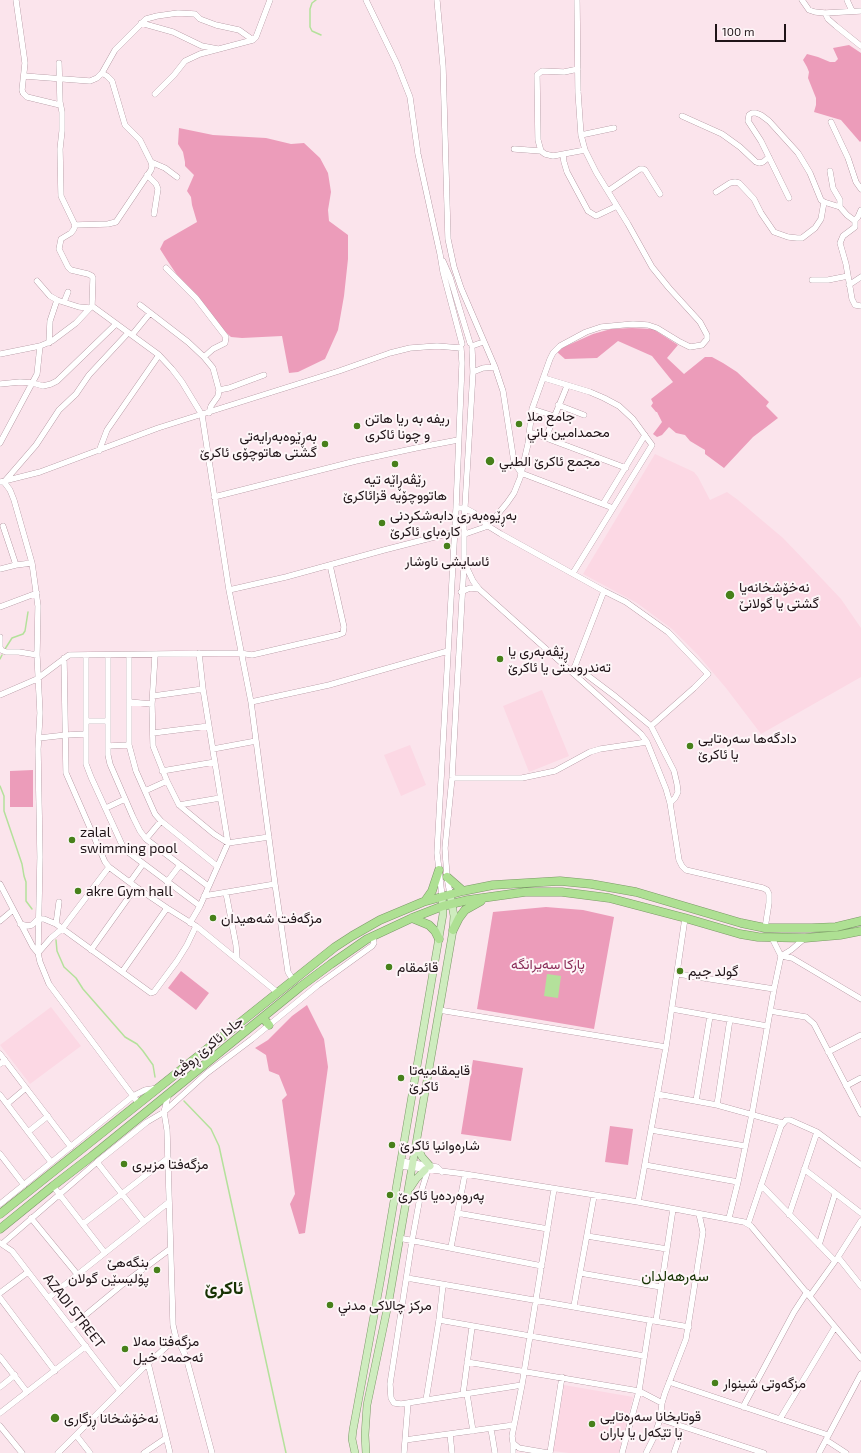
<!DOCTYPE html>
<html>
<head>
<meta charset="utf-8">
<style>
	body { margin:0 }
	#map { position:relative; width:861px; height:1453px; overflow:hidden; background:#fbe4ec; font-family:"Exo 2",sans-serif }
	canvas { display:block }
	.scale { position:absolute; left:715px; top:24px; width:71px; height:18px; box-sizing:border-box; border:2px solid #201418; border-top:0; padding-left:5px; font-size:12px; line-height:14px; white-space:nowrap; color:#201418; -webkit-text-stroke:3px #fef6f8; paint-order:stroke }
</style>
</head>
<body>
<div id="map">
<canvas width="861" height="1453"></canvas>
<div class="scale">100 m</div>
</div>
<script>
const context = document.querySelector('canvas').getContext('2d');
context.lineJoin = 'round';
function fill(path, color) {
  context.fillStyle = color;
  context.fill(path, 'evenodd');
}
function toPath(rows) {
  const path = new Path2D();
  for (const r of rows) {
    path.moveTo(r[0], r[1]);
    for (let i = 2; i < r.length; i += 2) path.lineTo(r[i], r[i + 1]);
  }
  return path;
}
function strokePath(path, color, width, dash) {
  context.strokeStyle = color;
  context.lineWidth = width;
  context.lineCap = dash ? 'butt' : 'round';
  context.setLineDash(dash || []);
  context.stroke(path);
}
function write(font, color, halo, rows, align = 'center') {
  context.font = font + ' "Exo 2",Vazirmatn,sans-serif';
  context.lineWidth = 4;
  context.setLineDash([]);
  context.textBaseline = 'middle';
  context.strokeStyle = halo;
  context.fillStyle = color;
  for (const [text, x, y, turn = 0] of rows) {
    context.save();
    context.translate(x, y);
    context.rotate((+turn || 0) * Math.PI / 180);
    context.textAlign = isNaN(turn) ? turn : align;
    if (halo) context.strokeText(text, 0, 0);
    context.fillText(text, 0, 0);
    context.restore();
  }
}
const built = toPath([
	[655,454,694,472,698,477,710,500,727,492,738,500,783,538,807,563,841,599,861,628,861,677,761,734,726,688,698,655,672,629,637,603,583,574],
	[542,690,569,756,529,772,503,706],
	[410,745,426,785,401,796,384,755],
	[51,1007,81,1046,30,1084,0,1045],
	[564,1385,633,1397,619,1453,569,1453,553,1451]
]);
const green = toPath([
	[849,45,861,53,861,141,860,142,841,120,814,112,816,105,816,98,808,78,809,72,807,67,803,60,807,54,818,57,830,62,835,62,838,59,833,48],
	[179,128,213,135,266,138,291,144,304,143,320,158,328,173,331,192,328,210,329,221,348,235,348,259,344,296,338,330,325,359,298,372,289,373,282,336,242,338,231,337,222,329,204,304,177,275,167,260,160,249,164,241,197,222,192,205,191,197,187,191,194,175,185,166,185,162,183,152,178,144],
	[632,328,653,329,678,345,667,358,684,374,705,357,712,357,723,363,737,372,769,402,766,406,778,418,753,437,724,468,705,454,705,450,690,441,685,435,676,433,669,427,662,435,657,437,653,434,662,422,657,412,656,412,651,406,653,403,651,399,673,382,652,356,618,341,597,358,565,359,557,352,564,347,593,334,611,329],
	[33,770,33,807,10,807,10,771],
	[546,907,583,910,614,917,594,1029,477,1009,493,912],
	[181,971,209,993,196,1010,168,988],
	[307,1005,324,1039,328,1067,305,1233,299,1234,290,1204,295,1194,282,1100,287,1095,279,1075,269,1071,266,1055,255,1048,268,1040,292,1016],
	[473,1060,523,1068,511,1141,461,1134],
	[610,1126,633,1129,628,1165,605,1162]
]);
const water = toPath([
	[547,974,561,976,558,998,544,996]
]);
const stream = toPath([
	[316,0,312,3,310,9,310,27,312,31,321,35],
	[5,649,12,638,23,634,25,631,28,612],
	[0,659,2,655],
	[0,786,4,796,4,811,22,864,24,876,26,882,26,901,32,909],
	[56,940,57,951,64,967,76,978,83,989,125,1037,137,1044,143,1051,153,1065,155,1077],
	[184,1101,211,1129,219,1146,286,1453]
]);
const minor = toPath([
	[16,0,25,63,22,90,23,93,27,97,60,105],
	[366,0,397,64,410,97,418,154,440,254,443,272,462,344],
	[437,0,443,66,448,239,454,267,461,288,495,367,503,391,514,462,521,473,613,508],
	[802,0,809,10,815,12,825,13,861,11],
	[847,0,852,11],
	[825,13,828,19,836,26,861,46],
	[141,23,173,32,202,46,218,49],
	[59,63,60,102,62,112,62,131,60,149,61,196,75,225,74,229,71,233,61,239,59,249,68,267,71,270,88,274,92,276,93,278,92,306],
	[578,69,564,72,542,71,537,75,538,140,541,151,545,154,553,156,585,150],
	[24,76,90,81,97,78,102,73,115,50,146,19,157,16,178,13,195,14,200,19,216,25,239,30,253,40],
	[155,94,174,75,185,61,200,54,253,40,256,37,270,0],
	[682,116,722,134,740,147,756,162,759,163,763,162,769,157],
	[831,122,848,158,856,182,861,189],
	[581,135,614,128],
	[514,149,541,151],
	[563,155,564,162,567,172,588,211,596,216,617,206],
	[151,162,165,168,177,177],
	[830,171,833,188,840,200,840,207],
	[147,175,156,184,158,189,154,214],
	[608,191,640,169,643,169,645,170,660,194],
	[716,192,730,183,735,182,739,183,754,199,761,213,774,232,788,237,797,238,802,238,815,228,821,219,824,202],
	[789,198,761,141,748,121,749,115,752,113,756,113,761,115,769,121,798,153,810,173,821,200,824,202,840,207,847,215,855,221,855,227,843,236,840,243,846,264,852,299,855,305,861,306],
	[855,220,858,217,861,210],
	[75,225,108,224,116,222,151,170,152,166,151,162,140,140,125,125,112,81,107,76,102,73],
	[443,261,450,277,470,343],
	[166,268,196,298,226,337,225,343,213,349,204,357],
	[812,280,828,280,848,276],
	[37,281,50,296,57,300,79,307,90,308,92,306,159,355,172,369,182,382,202,415,229,590,251,702,275,884,288,972,293,980],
	[849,285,861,277],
	[64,302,68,292],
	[140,305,188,342,204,357,213,368,219,390,218,396,211,406,209,413],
	[128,333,89,375,76,394,59,410,36,445,4,482,10,490,14,500,32,563,38,606,37,655,40,713,38,749,40,857,38,953,40,962,49,984,139,1104],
	[132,335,150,313],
	[49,343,50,321,57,300],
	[472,346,483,342],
	[0,354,40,346,52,341,76,323,90,308],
	[473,372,483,368,495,367],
	[544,378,590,392,604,398,619,406,633,419,652,445,573,573],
	[0,384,20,382,33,383,43,386,51,384,57,381,116,324],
	[219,390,229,388,264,375],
	[558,405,584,415],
	[532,409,554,416],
	[530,432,626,468],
	[546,437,567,386],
	[0,443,37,374,40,346],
	[99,451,107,430,159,355],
	[0,482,40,472,158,428,339,371,390,353,410,348,437,346,461,348,462,363,456,508,437,853,442,896],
	[214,497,356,461,416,448,458,440],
	[603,504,645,435],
	[456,508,465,508,474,513,488,526,501,534,604,591,575,666,572,671],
	[3,526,16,565],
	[465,534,488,526,507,503,514,493,520,478,528,444,532,409,550,359,553,353,560,346,586,332,601,327,633,324,648,325,657,328,680,342,690,347,702,345,707,339,707,335,700,322,669,288,652,267,628,224,596,172,585,150,581,135,578,92,577,0],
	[465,564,473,581,479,589,641,734,647,742,666,789,670,803,679,860,682,866,686,870,763,888,767,890,769,894,769,903,765,928],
	[0,569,16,565,32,563],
	[229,590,286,577,384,550,454,532],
	[604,591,626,602,668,632,708,674,694,688,651,726],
	[461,592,470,588,479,589],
	[0,607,37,593],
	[0,637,0,646],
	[0,647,1,650,6,652,19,652,37,655],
	[86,655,86,764,91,777,124,849,200,906],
	[108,655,108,755,110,764,133,817,140,831,146,839,208,886],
	[155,655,152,704,153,746,167,781,179,805,214,834,228,843,269,837],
	[129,656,129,745,136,771,155,814,161,821,217,866],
	[64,658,66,773,105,862,109,867,136,887,167,908,196,926,277,992],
	[575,666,616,697,651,726,674,771,677,784,678,792,675,798,670,803],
	[0,695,37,679,69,655,240,653,252,655,338,635,343,633,344,627,330,565],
	[153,696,203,689],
	[129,702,152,704],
	[251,702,329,685,448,651],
	[86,721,107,721],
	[153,733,209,726],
	[39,738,66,735,86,734],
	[108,746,129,745],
	[213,749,256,741],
	[162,771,215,762],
	[452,778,522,778,541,774,555,771,590,752,600,749,647,742],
	[145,791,167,781],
	[179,805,220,798],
	[106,808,125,799],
	[146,839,161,821],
	[130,882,143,864],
	[167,882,180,865],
	[0,884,33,947,38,953],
	[226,893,236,945,237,958],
	[450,894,447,877,445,848,452,778,464,563,464,523,473,372,472,349],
	[204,896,275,884],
	[0,921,13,910],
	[190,923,200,906,228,843,203,689,199,653],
	[20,924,28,926,32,925,38,919,44,919,56,924,151,993,154,992,177,961,187,945,196,926],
	[56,924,59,902],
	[91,950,136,887],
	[38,953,51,938,62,929,109,867],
	[781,956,792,958,861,999],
	[781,956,791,950,805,938],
	[122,972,167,908],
	[678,974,774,989],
	[672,1009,767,1026],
	[439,1010,666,1047],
	[770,1011,806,1017,814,1024,861,1114],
	[828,1052,861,1035],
	[0,1054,71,1147],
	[0,1064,5,1060],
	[846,1086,861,1078],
	[657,1094,717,1105,782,1123],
	[0,1095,51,1162],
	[168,1096,164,1112,167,1130,173,1325,176,1338,179,1342,186,1357,212,1453],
	[696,1101,710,1016],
	[7,1104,26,1088],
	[717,1105,730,1019],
	[651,1130,745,1146],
	[28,1132,48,1116],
	[0,1154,24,1185],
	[401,1161,437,1167,442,1172],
	[97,1162,144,1222],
	[645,1165,738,1182],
	[400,1166,465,1174,638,1202,744,1222,751,1226,861,1358],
	[804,1169,861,1213],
	[428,1170,421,1192,412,1241,390,1384,391,1398,394,1403,401,1404,522,1385],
	[761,1185,835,1261],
	[53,1186,105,1253],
	[638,1202,666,1047,685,918],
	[0,1204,133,1096,145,1090,158,1088],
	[457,1213,548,1229],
	[789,1215,817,1132],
	[31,1218,77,1274],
	[729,1218,738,1182,752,1114,774,989,781,956,772,938],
	[83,1224,168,1158],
	[748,1224,781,1126,786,1120,790,1120,817,1132,861,1165],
	[587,1236,667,1249],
	[399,1238,542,1266],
	[0,1243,12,1251,120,1391],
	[2,1244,97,1162,147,1122,164,1112,207,1073,252,1039,318,985,372,946,374,943,373,936],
	[819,1245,835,1194],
	[451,1247,465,1174],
	[838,1257,861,1286],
	[580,1273,661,1287],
	[407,1278,689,1327],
	[0,1293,28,1272],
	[810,1296,838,1257,861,1221],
	[0,1298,55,1371],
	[48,1298,169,1202],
	[574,1306,594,1196],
	[439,1320,644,1356],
	[656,1321,673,1209],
	[71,1327,123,1284,170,1249],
	[0,1357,27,1392],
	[467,1362,639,1391,662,1403],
	[148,1363,170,1453],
	[669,1382,828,1435],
	[0,1387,15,1375],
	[463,1394,472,1327],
	[467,1394,473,1431],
	[426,1400,439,1320,443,1285],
	[743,1407,794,1312,807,1292],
	[0,1413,86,1346],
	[660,1419,764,1453],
	[780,1419,835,1327],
	[0,1426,22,1453],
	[491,1429,495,1453],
	[450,1434,452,1453],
	[76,1435,90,1453],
	[405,1440,514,1425],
	[826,1440,846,1453],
	[513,1443,513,1453],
	[58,1453,143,1368,176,1338],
	[144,1453,166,1438],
	[404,1453,408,1403],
	[548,1453,519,1448,513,1443,512,1436,522,1385,554,1189],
	[550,1453,562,1377],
	[622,1453,639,1391,650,1320],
	[646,1453,654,1437,660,1419,662,1403,665,1393,686,1339,703,1232,699,1214],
	[674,1453,681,1433],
	[819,1453,861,1374]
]);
const major = toPath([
	[416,1144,422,1157,430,1166],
	[410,1188,416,1179,425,1170],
	[355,1453,352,1439,353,1430,381,1277,443,914,442,896],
	[366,1453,365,1435,367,1405,389,1300,453,930,454,916,450,894]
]);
const highway = toPath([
	[447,877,463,891],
	[425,901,432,891,439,870],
	[412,918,429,925,435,931,439,939],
	[453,930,459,918,465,910,481,901],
	[263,1018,269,1025],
	[0,1214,335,947,352,936,380,920,423,902,463,891,493,885,560,881,591,884,636,892,741,923,765,928,812,928,836,927,861,921],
	[0,1229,53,1186,92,1156,300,987,331,964,367,939,412,918,443,906,468,900,525,892,562,892,609,898,685,918,740,934,758,937,805,938,840,935,861,931]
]);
const markers = [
	[519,424,4,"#47801a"],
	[357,426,4,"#47801a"],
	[325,444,4,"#47801a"],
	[490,461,5,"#47801a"],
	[395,464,4,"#47801a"],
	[382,523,4,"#47801a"],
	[447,546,4,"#47801a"],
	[730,595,5,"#47801a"],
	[500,659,4,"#47801a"],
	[690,746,4,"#47801a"],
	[72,840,4,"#47801a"],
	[78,891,4,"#47801a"],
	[213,918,4,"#47801a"],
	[389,967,4,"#47801a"],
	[680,971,4,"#47801a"],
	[401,1078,4,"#47801a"],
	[392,1145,4,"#47801a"],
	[124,1164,4,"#47801a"],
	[390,1195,4,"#47801a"],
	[157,1270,4,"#47801a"],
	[330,1305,4,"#47801a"],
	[125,1349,4,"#47801a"],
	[715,1383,4,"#47801a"],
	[55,1418,5,"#47801a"],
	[592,1424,4,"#47801a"]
];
const poiNames = [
	["جامع ملا",527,416],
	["محمدامين باني",527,432],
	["ريفه به ريا هاتن",365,418],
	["و چونا ئاكرى",365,434],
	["بەڕێوەبەرایەتی",317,436,"right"],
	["گشتی هاتوچۆی ئاکرێ",317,452,"right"],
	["مجمع ئاکرێ الطبي",499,461],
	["رێڤەڕاێە تیە",395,479,"center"],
	["هاتووچۆیە قزائاکرێ",395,495,"center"],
	["بەڕێوەبەری دابەشکردنی",390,515],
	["کارەبای ئاکرێ",390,531],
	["ئاسايشى ناوشار",447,561,"center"],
	["نەخۆشخانەیا",739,587],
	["گشتی یا گولانێ",739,603],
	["ڕێڤەبەری یا",508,651],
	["تەندروستی یا ئاکرێ",508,667],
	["دادگەها سەرەتایی",698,738],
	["یا ئاکرێ",698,754],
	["zalal",80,832],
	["swimming pool",80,848],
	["akre Gym hall",86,891],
	["مزگەفت شه‌هيدان",221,918],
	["قائمقام",397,967],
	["گولد جیم",688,971],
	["قایمقامیەتا",409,1070],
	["ئاکرێ",409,1086],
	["شارەوانیا ئاکرێ",400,1145],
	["مزگەفتا مزیری",132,1164],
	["پەروەردەیا ئاكرێ",398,1195],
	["بنگە‌ھێ",149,1262,"right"],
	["پۆلیسێن گولان",149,1278,"right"],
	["مركز چالاکى مدني",338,1305],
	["مزگەفتا مەلا",133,1341],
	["ئەحمەد خیل",133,1357],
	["مزگەوتی شينوار",723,1383],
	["قوتابخانا سەرەتایی",600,1416],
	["یا تێکەل یا باران",600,1432],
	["نەخۆشخانا ڕزگاری",64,1418]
];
const parkNames = [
	["پارکا سەیرانگه",548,964]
];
const streetNames = [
	["جادا ئاکرێ ڕوڤیە",207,1047,-39],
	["AZADI STREET",74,1311,52]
];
const neighbourhoodNames = [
	["سەرهەلدان",675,1276]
];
const districtNames = [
	["ئاکرێ",224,1288]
];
fill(built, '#fcd8e4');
fill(green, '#ec9cba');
fill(water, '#b4e19b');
strokePath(stream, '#b4e19b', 1.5);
strokePath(minor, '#9f7e8a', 6);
strokePath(major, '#7c9968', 8);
strokePath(highway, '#7c9968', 9);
strokePath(minor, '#fff', 5.5);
strokePath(major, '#ceecbe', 7);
strokePath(highway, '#aee093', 8);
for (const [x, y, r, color] of markers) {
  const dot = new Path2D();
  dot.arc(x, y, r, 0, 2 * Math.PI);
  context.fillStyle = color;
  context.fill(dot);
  strokePath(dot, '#fef6f8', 1.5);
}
write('14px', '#201418', '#fef6f8', poiNames, 'left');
write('14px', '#8b2c58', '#fef6f8', parkNames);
write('14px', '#201418', '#fef6f8', streetNames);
write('15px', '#163202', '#fef6f8', neighbourhoodNames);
write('bold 18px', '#163202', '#fef6f8', districtNames);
</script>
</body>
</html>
